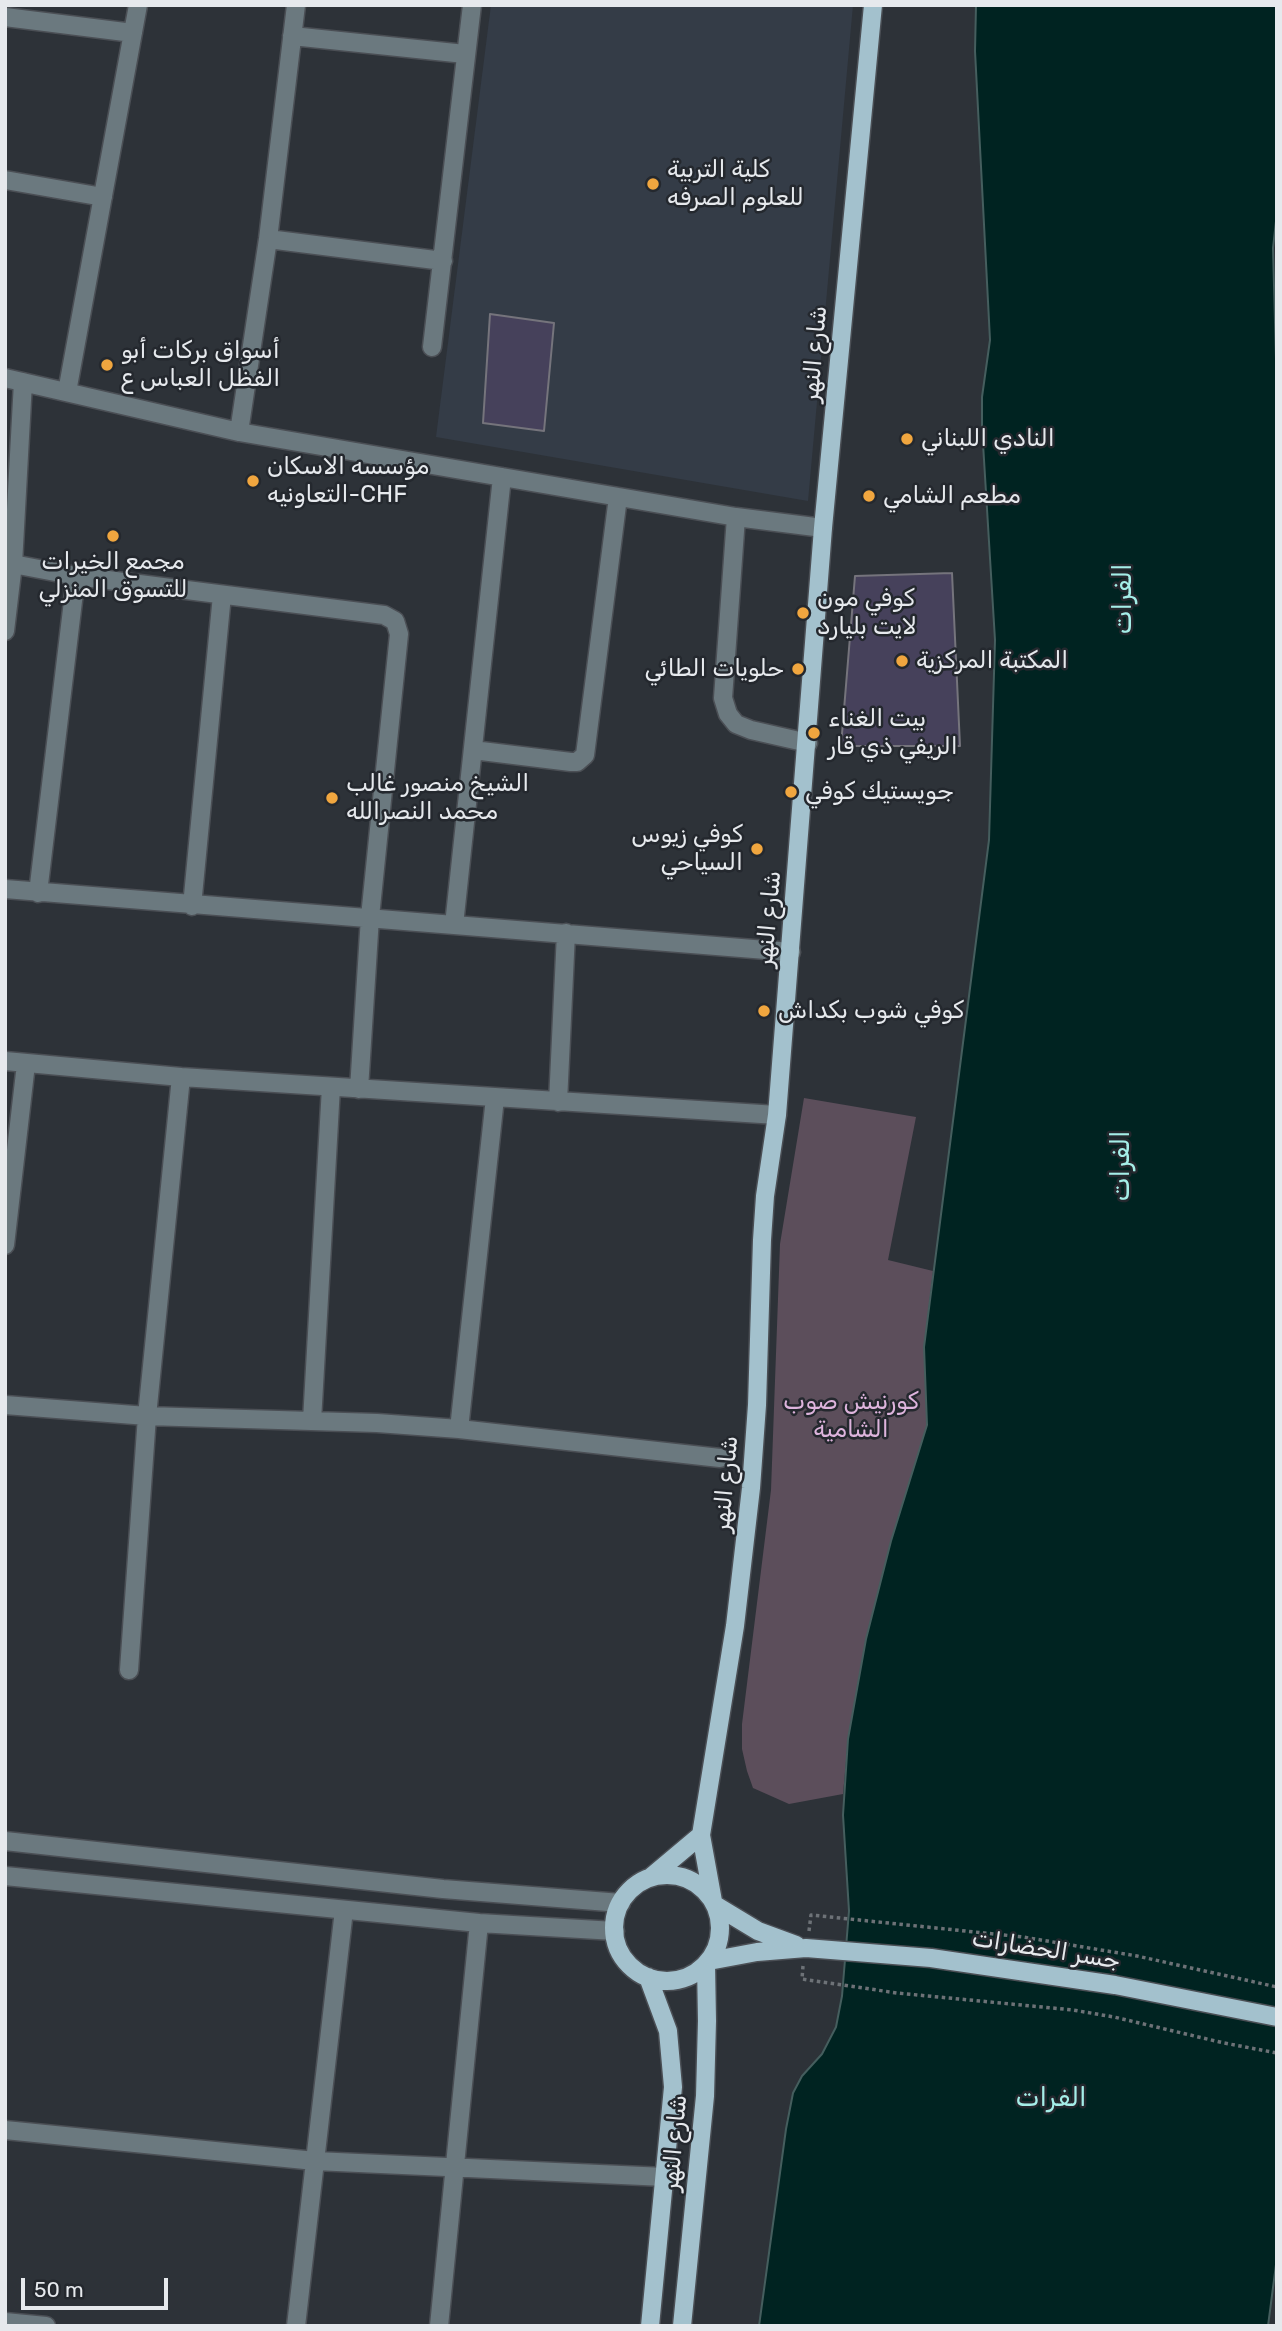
<!DOCTYPE html>
<html>
<head>
<meta charset="utf-8">
<style>
	body { margin:0 }
	#map { position:relative; width:1282px; height:2331px; overflow:hidden; background:#2d3238; font-family:Rubik,sans-serif }
	canvas { display:block }
	.frame { position:absolute; inset:0; border:7px solid #e6e9ed; pointer-events:none }
	.scale { position:absolute; left:21px; top:2278px; width:147px; height:32px; box-sizing:border-box; border:4px solid #e6e9ed; border-top:0; padding-left:9px; font-size:21px; line-height:24px; white-space:nowrap; color:#e6e9ed; -webkit-text-stroke:5px #24282e; paint-order:stroke }
</style>
</head>
<body>
<div id="map">
<canvas width="1282" height="2331"></canvas>
<div class="frame"></div>
<div class="scale">50 m</div>
</div>
<script>
const context = document.querySelector('canvas').getContext('2d');
context.lineJoin = 'round';
function fill(path, color) {
  context.fillStyle = color;
  context.fill(path, 'evenodd');
}
function toPath(rows) {
  const path = new Path2D();
  for (const r of rows) {
    if (r.length === 3) {
      path.moveTo(r[0] + r[2], r[1]);
      path.arc(r[0], r[1], r[2], 0, 2 * Math.PI);
      continue;
    }
    path.moveTo(r[0], r[1]);
    for (let i = 2; i < r.length; i += 2) path.lineTo(r[i], r[i + 1]);
  }
  return path;
}
function strokePath(path, color, width, dash) {
  context.strokeStyle = color;
  context.lineWidth = width;
  context.lineCap = dash ? 'butt' : 'round';
  context.setLineDash(dash || []);
  context.stroke(path);
}
function write(font, color, halo, rows, align = 'center') {
  context.font = font + ' Rubik,Vazirmatn,sans-serif';
  context.lineWidth = 5;
  context.setLineDash([]);
  context.textBaseline = 'middle';
  context.strokeStyle = halo;
  context.fillStyle = color;
  for (const [text, x, y, turn = 0] of rows) {
    context.save();
    context.translate(x, y);
    context.rotate((+turn || 0) * Math.PI / 180);
    context.textAlign = isNaN(turn) ? turn : align;
    if (halo) context.strokeText(text, 0, 0);
    context.fillText(text, 0, 0);
    context.restore();
  }
}
const built = toPath([
	[491,5,853,5,808,501,436,437]
]);
const green = toPath([
	[804,1098,916,1117,888,1260,933,1271,924,1347,927,1425,891,1541,866,1639,848,1739,843,1794,789,1804,753,1788,747,1771,742,1749,742,1724,771,1490,780,1244]
]);
const water = toPath([
	[976,5,1277,5,1277,212,1273,248,1277,396,1277,2257,1268,2326,759,2326,786,2129,793,2093,802,2076,822,2054,836,2027,842,1996,849,1911,843,1815,848,1739,866,1639,891,1541,927,1425,924,1347,989,840,995,640,982,427,982,397,990,340,975,51,976,5]
]);
const building = toPath([
	[490,314,554,323,544,431,483,423,490,314],
	[952,573,960,746,841,746,855,576,952,573]
]);
const path = toPath([
	[809,1931,811,1915,1023,1937,1137,1956,1277,1987],
	[803,1966,802,1979,897,1993,1073,2010,1114,2017,1224,2043,1277,2053]
]);
const minor = toPath([
	[5,17,133,33],
	[292,36,465,54],
	[5,180,103,197],
	[268,239,443,261],
	[432,347,472,5],
	[5,378,239,432,736,517,823,528],
	[67,392,138,5],
	[239,432,268,239,296,5],
	[736,517,723,698,728,714,736,724,751,730,808,743],
	[13,564,76,576,384,615,395,621,399,634,370,917,359,1089],
	[5,631,13,564,23,382],
	[473,750,571,762,577,762,585,755,618,497],
	[5,889,791,952],
	[38,893,76,576],
	[192,906,222,595],
	[454,925,502,477],
	[5,1061,181,1077,777,1115],
	[558,1102,566,933],
	[5,1245,26,1064],
	[5,1405,147,1416,377,1423,459,1429,720,1458],
	[312,1421,331,1087],
	[459,1429,495,1098],
	[129,1670,147,1416,181,1077],
	[5,1841,443,1889,621,1903],
	[5,1876,479,1923,615,1931],
	[5,2130,315,2161,665,2177],
	[5,2322,46,2326],
	[296,2326,344,1910],
	[439,2326,479,1923]
]);
const major = toPath([
	[667,1928,53],
	[651,1877,701,1835],
	[713,1901,701,1835,735,1626,751,1488,757,1405,762,1240,765,1196,777,1115,823,528,873,5],
	[715,1905,758,1931,796,1945],
	[709,1961,757,1952,806,1948,931,1958,1115,1985,1277,2017],
	[648,1977,668,2031,673,2087,650,2326],
	[682,2326,705,2096,707,2021,706,1964]
]);
const markers = [
	[653,184,7,"#f0a63f"],
	[107,365,7,"#f0a63f"],
	[907,439,7,"#f0a63f"],
	[253,481,7,"#f0a63f"],
	[869,496,7,"#f0a63f"],
	[113,536,7,"#f0a63f"],
	[803,613,7,"#f0a63f"],
	[902,661,7,"#f0a63f"],
	[798,669,7,"#f0a63f"],
	[814,733,7,"#f0a63f"],
	[791,792,7,"#f0a63f"],
	[332,798,7,"#f0a63f"],
	[757,849,7,"#f0a63f"],
	[764,1011,7,"#f0a63f"]
];
const poiNames = [
	["كلية التربية",667,170],
	["للعلوم الصرفه",667,198],
	["أسواق بركات أبو",121,351],
	["الفظل العباس ع",121,379],
	["النادي اللبناني",921,439],
	["مؤسسه الاسكان",267,467],
	["التعاونيه-CHF",267,495],
	["مطعم الشامي",883,496],
	["مجمع الخيرات",113,562,"center"],
	["للتسوق المنزلي",113,590,"center"],
	["كوفي مون",817,599],
	["لايت بليارد",817,627],
	["المكتبة المركزية",916,661],
	["حلويات الطائي",784,669,"right"],
	["بيت الغناء",828,719],
	["الريفي ذي قار",828,747],
	["الشيخ منصور غالب",346,784],
	["محمد النصرالله",346,812],
	["جويستيك كوفي",805,792],
	["كوفي زيوس",743,835,"right"],
	["السياحي",743,863,"right"],
	["كوفي شوب بكداش",778,1011]
];
const streetNames = [
	["شارع النهر",815,354,-85],
	["شارع النهر",769,919,-85],
	["شارع النهر",726,1484,-85],
	["جسر الحضارات",1046,1950,9],
	["شارع النهر",675,2143,-85]
];
const parkNames = [
	["كورنيش صوب",851,1402],
	["الشامية",851,1430]
];
const waterNames = [
	["الفرات",1123,599,-90],
	["الفرات",1121,1166,-90],
	["الفرات",1051,2098]
];
fill(built, '#343c47');
fill(green, '#5c4e5b');
fill(water, '#002321');
strokePath(water, '#455e5e', 2);
fill(building, '#46415b');
strokePath(building, '#75747c', 2);
strokePath(minor, '#4b4f55', 21);
strokePath(major, '#4b4f55', 21);
strokePath(path, '#6d7277', 3.5, [3.5, 3.5]);
strokePath(minor, '#6b797f', 18);
strokePath(major, '#a3c1cd', 18);
for (const [x, y, r, color] of markers) {
  const dot = new Path2D();
  dot.arc(x, y, r, 0, 2 * Math.PI);
  context.fillStyle = color;
  context.fill(dot);
  strokePath(dot, '#24282e', 2.5);
}
write('24px', '#e6e9ed', '#24282e', poiNames, 'left');
write('24px', '#e6e9ed', '#24282e', streetNames);
write('24px', '#deb4dd', '#24282e', parkNames);
write('italic 26px', '#a5eee8', '#24282e', waterNames);
</script>
</body>
</html>
